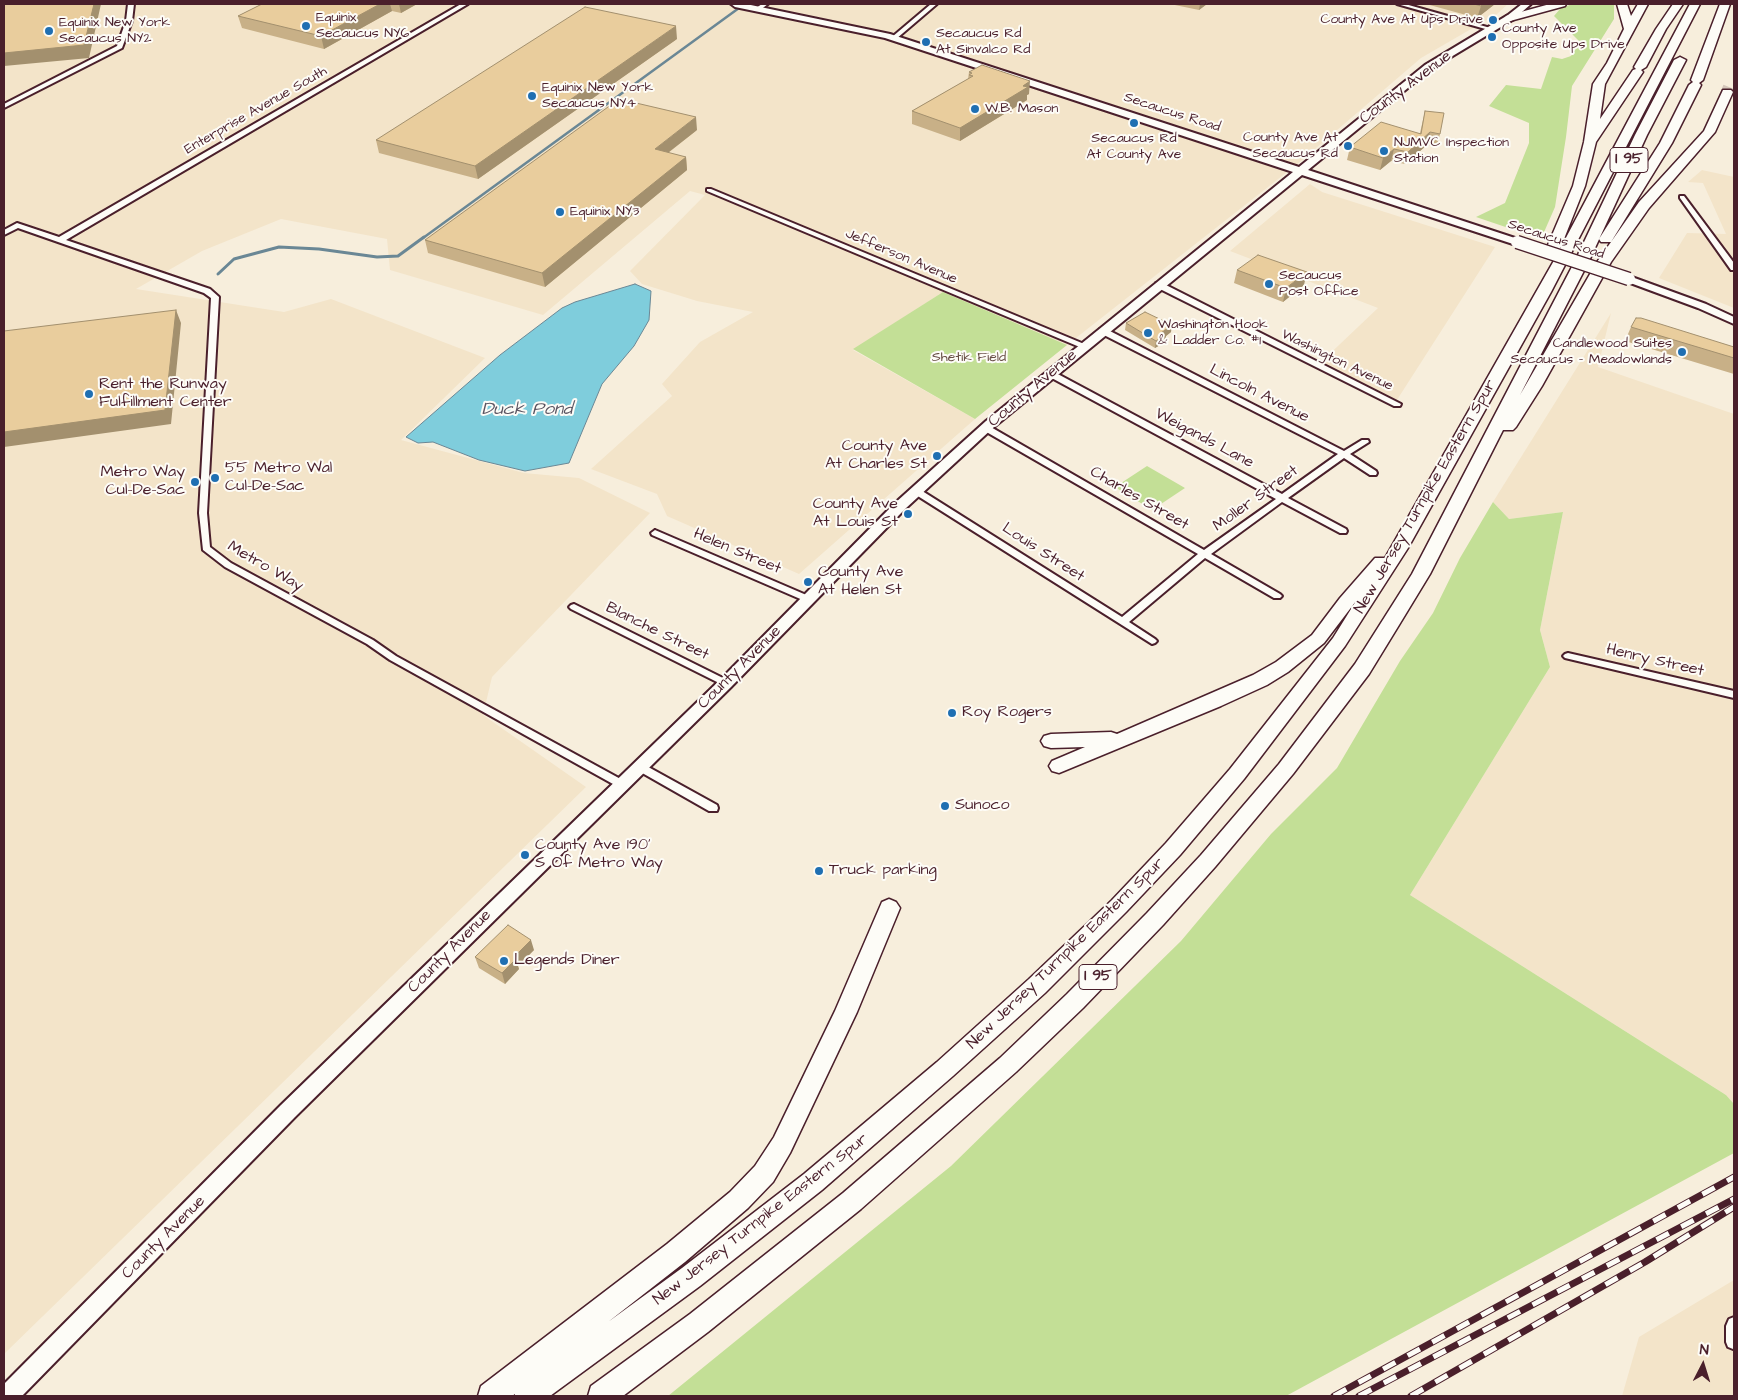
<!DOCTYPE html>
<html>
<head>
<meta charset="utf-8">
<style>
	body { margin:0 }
	#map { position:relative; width:1738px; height:1400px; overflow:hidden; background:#f7eedc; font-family:"Architects Daughter",sans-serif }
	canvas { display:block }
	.frame { position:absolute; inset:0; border:5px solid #4a1f2b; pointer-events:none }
	.north { position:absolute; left:1678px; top:1340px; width:50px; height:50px; -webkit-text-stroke:4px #fdfcf7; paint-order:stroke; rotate:5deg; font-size:14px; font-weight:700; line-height:20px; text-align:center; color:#4a1f2b }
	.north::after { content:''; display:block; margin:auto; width:18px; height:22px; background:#4a1f2b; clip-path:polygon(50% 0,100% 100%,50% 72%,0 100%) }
</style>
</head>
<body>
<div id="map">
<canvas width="1738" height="1400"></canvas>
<div class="frame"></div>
<div class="north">N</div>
</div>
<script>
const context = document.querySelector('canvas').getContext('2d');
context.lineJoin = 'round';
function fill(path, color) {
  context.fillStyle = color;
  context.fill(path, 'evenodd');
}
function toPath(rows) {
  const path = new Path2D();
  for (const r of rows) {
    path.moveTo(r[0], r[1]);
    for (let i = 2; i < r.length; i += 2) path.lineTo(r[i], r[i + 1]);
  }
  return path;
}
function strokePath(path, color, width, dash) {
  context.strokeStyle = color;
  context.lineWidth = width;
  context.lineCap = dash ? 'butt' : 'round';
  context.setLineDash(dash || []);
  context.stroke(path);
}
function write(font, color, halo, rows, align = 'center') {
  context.font = font + ' "Architects Daughter",sans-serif';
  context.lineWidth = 4;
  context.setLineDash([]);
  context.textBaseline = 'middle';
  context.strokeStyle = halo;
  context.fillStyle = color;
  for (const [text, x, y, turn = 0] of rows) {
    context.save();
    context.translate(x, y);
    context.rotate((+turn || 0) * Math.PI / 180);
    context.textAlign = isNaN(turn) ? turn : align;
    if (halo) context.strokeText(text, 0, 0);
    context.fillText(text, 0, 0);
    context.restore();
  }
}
const built = toPath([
	[4,4,1508,4,1497,14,1421,58,1301,161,1067,345,943,292,853,350,975,419,799,574,667,516,657,494,591,469,672,396,662,384,700,342,753,312,697,301,642,284,630,271,705,195,690,191,543,315,390,270,387,239,281,219,202,251,136,289,284,312,331,299,485,358,401,440,524,473,579,478,650,513,492,677,483,715,586,787,4,1354],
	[1702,170,1734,177,1734,308,1659,278,1687,233,1726,234,1703,183,1688,182],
	[1310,184,1322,192,1495,247,1395,403,1319,364,1378,308,1230,251],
	[1611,313,1598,367,1734,414,1734,1104,1726,1095,1410,895,1550,667,1540,630,1563,512,1509,519,1493,502],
	[1734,1280,1734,1396,1622,1396,1639,1337]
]);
const green = toPath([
	[1572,4,1614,4,1614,19,1572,86,1566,137,1555,207,1541,239,1476,217,1505,203,1529,143,1529,123,1489,106,1506,85,1541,89,1552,57,1562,59,1571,56,1580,42,1554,16,1560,9],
	[943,292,1067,345,975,419,853,349],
	[1147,466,1185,488,1152,510,1115,487],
	[1493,502,1509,519,1563,512,1540,630,1550,667,1410,895,1726,1095,1734,1104,1734,1153,1286,1396,668,1396,951,1166,1181,941,1271,834,1337,768,1400,661,1433,613,1460,558]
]);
const water = toPath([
	[635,284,651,291,649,320,634,346,602,384,569,463,525,471,479,460,433,442,418,443,406,437,500,355,562,308,575,302,635,284]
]);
const streamFar1 = toPath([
	[423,238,739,8]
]);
const stream = toPath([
	[218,274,234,259,279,247,319,249,377,257,398,256,424,237]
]);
const motorwayTunnel = toPath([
	[1727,92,1729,87]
]);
const minor = toPath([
	[128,4,134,4,132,21,122,48,4,108,4,104,117,46,126,21,128,4],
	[461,4,468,4,66,240,210,289,219,297,207,513,210,547,231,563,373,640,396,656,626,782,627,785,626,788,622,789,390,660,367,644,225,567,203,550,199,513,211,298,204,293,18,228,4,235,4,230,17,223,59,237,461,4],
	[762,4,768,4,760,10,756,10,756,8,762,4],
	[931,4,937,4,896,39,892,39,892,37,931,4],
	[1397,4,1405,4,1494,29,1489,30,1397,4],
	[707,189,711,189,1089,346,1088,348,1082,348,707,191,707,189],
	[1680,196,1684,196,1734,263,1734,270,1731,270,1680,198,1680,196],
	[1156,283,1162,283,1401,404,1400,406,1394,406,1156,287,1156,283],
	[1100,329,1106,329,1344,451,1362,440,1368,440,1369,442,1350,454,1376,471,1377,473,1376,475,1370,475,1344,458,1288,498,1346,529,1347,531,1346,533,1340,533,1282,502,1211,554,1280,594,1282,596,1280,598,1274,598,1205,558,1129,622,1155,639,1157,641,1155,643,1152,644,913,493,912,491,913,489,919,489,1122,617,1198,554,983,430,983,426,989,426,1204,550,1276,499,1048,376,1048,372,1054,372,1282,494,1338,454,1100,333,1100,329],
	[655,530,811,597,813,599,811,601,805,601,652,535,651,533,655,530],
	[574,604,729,681,731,683,729,685,723,685,571,609,569,607,571,605,574,604],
	[1568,653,1734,691,1734,698,1565,658,1563,656,1565,654,1568,653],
	[641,763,717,805,718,808,717,811,709,811,637,770,636,767,637,764,641,763],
	[1734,1317,1734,1348,1733,1349,1728,1347,1726,1342,1726,1326,1729,1319,1734,1317]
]);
const secondary = toPath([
	[731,4,746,4,890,34,1299,167,1425,65,1508,15,1522,4,1531,4,1514,19,1431,69,1308,170,1521,240,1522,242,1517,245,1513,244,1302,175,994,427,905,509,731,687,295,1117,22,1396,4,1396,4,1384,281,1105,721,679,895,503,986,421,1293,172,885,38,735,7,731,4],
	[1629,276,1706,304,1734,317,1734,324,1698,308,1625,281,1623,279,1629,276]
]);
const motorway = toPath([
	[1550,4,1566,4,1565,6,1510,21,1505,18,1506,16,1550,4],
	[1617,4,1627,4,1631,16,1638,4,1648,4,1605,84,1600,119,1633,70,1636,69,1634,67,1656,29,1673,4,1683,4,1666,29,1646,67,1641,70,1643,72,1596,142,1585,186,1560,249,1690,4,1700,4,1551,292,1408,548,1345,646,1244,779,1180,855,1126,912,1045,993,953,1076,822,1190,700,1286,550,1396,515,1396,515,1394,512,1396,478,1396,481,1386,667,1244,730,1192,755,1166,774,1137,835,1011,882,902,889,899,896,902,900,908,857,1012,790,1153,773,1182,748,1208,685,1262,608,1322,682,1268,804,1174,937,1062,1029,979,1112,900,1166,843,1230,769,1333,638,1356,601,1324,643,1288,672,1267,685,1221,706,1059,773,1052,771,1049,766,1052,761,1085,747,1051,748,1044,746,1041,741,1044,736,1051,734,1111,732,1117,734,1253,675,1276,662,1312,635,1340,598,1375,558,1385,558,1556,257,1546,257,1544,254,1573,186,1584,142,1593,84,1607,63,1624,29,1617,4],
	[1720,4,1730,4,1703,80,1699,83,1701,85,1672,143,1611,242,1601,242,1599,239,1660,143,1689,85,1693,82,1691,80,1720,4],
	[1680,57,1686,60,1647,135,1589,261,1520,395,1597,262,1639,202,1704,131,1723,90,1731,90,1733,92,1715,132,1649,208,1611,262,1542,386,1516,427,1513,430,1503,430,1430,574,1399,625,1369,674,1293,774,1215,867,1163,925,1083,1008,1016,1072,861,1209,708,1332,623,1396,588,1396,591,1386,690,1314,843,1193,1000,1058,1067,994,1147,913,1201,855,1279,764,1355,664,1412,574,1575,261,1635,135,1674,60,1680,57]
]);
const rail = toPath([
	[1334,1396,1734,1177],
	[1359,1396,1734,1199],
	[1411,1396,1645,1262,1734,1207]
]);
const secondaryBridge = toPath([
	[1517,242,1629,279]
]);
const wall = toPath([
	[262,4,417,4,401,13,392,11,324,49,242,28,238,16],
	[1170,4,1207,4,1199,10],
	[1426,4,1495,4,1477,18],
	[677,39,478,179,379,153,376,140],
	[969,72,1029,94,1027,95,1027,100,960,141,912,124,912,111,968,79],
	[1425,111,1440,134,1437,146,1427,145,1405,164,1391,161,1380,170,1347,160,1350,147,1420,133],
	[697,130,668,153,686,157,687,170,545,287,428,253,425,240],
	[1237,270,1304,285,1283,302,1234,283],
	[1126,323,1171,332,1166,336,1165,342,1155,348,1125,330],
	[1631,327,1734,347,1734,374,1625,341],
	[534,950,518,966,519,969,505,984,479,968,475,957]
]);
const shadedWall = toPath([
	[94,4,101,4,89,58,4,66,4,53],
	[380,4,390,4,392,11,324,49,321,36],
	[399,4,417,4,401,13],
	[1200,4,1207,4,1199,10],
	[1483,4,1495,4,1477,18,1481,6],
	[676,26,677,39,478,179,475,166],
	[1030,81,1029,94,1027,95,1027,100,960,141,960,128],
	[696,117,697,130,656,162,655,149],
	[1430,132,1427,145,1405,164,1408,152],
	[1394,149,1391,161,1380,170,1383,158],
	[686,157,687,170,545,287,542,273],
	[1307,272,1304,285,1283,302,1286,288],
	[176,310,181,323,171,424,4,447,4,432],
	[1172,325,1171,332,1166,336,1165,342,1155,348,1156,341,1161,333],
	[531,940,534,950,518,966,519,969,505,984,502,973,514,957]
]);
const building = toPath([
	[4,4,94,4,84,45,4,53,4,4],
	[262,4,380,4,321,36,238,16,262,4],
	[1474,4,1483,4,1481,6,1474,4],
	[585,7,676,26,475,166,376,140,585,7],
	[982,65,1030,81,1023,86,1028,87,960,128,912,111,973,76,969,75,972,73,969,72,982,65],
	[619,99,696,117,655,149,686,157,542,273,425,240,619,99],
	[1425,111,1444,113,1440,134,1430,132,1408,152,1394,149,1383,158,1350,147,1381,122,1421,134,1425,111],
	[1258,255,1307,272,1286,288,1237,270,1258,255],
	[176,310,165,410,4,432,4,331,176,310],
	[1145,312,1172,325,1161,333,1166,335,1156,341,1126,323,1145,312],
	[1636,318,1641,318,1734,347,1734,358,1631,327,1636,318],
	[508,925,531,940,514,957,516,959,502,973,475,957,508,925]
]);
const markers = [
	[1493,20,5,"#1f6fb2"],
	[306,26,5,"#1f6fb2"],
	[49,31,5,"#1f6fb2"],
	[1492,37,5,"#1f6fb2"],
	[926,42,5,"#1f6fb2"],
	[532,96,5,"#1f6fb2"],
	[975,109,5,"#1f6fb2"],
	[1134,123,5,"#1f6fb2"],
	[1348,146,5,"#1f6fb2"],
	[1384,151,5,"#1f6fb2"],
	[560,212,5,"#1f6fb2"],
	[1269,284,5,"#1f6fb2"],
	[1148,333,5,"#1f6fb2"],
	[1682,352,5,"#1f6fb2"],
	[89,394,5,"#1f6fb2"],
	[937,456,5,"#1f6fb2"],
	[215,478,5,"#1f6fb2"],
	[195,482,5,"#1f6fb2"],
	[908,514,5,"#1f6fb2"],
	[808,582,5,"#1f6fb2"],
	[952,713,5,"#1f6fb2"],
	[945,806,5,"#1f6fb2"],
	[525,855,5,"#1f6fb2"],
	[819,871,5,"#1f6fb2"],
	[504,961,5,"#1f6fb2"]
];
const farPoinames = [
	["Equinix",316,18],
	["Secaucus NY6",316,34],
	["County Ave At Ups Drive",1483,20,"right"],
	["Equinix New York",59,23],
	["Secaucus NY2",59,39],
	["County Ave",1502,29],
	["Opposite Ups Drive",1502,45],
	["Secaucus Rd",936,34],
	["At Sinvalco Rd",936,50],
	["Equinix New York",542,88],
	["Secaucus NY4",542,104],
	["W.B. Mason",985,109],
	["County Ave At",1338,138,"right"],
	["Secaucus Rd",1338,154,"right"],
	["Secaucus Rd",1134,139,"center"],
	["At County Ave",1134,155,"center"],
	["NJMVC Inspection",1394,143],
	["Station",1394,159],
	["Equinix NY3",570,212],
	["Secaucus",1279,276],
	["Post Office",1279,292],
	["Washington Hook",1158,325],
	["& Ladder Co. #1",1158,341],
	["Candlewood Suites",1672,344,"right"],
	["Secaucus - Meadowlands",1672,360,"right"]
];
const farStreetnames = [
	["Enterprise Avenue South",256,111,-30],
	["Secaucus Road",1172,113,18],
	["Secaucus Road",1556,240,18],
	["Jefferson Avenue",901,257,23],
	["Washington Avenue",1337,361,26]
];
const farParknames = [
	["Shetik Field",969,358]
];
const shields = [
	[1629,160,38],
	[1098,977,38]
];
const shieldNames = [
	["I 95",1629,160],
	["I 95",1098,977]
];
const streetNames = [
	["County Avenue",1406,88,-37],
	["County Avenue",1033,389,-40],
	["Lincoln Avenue",1259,394,27],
	["Weigands Lane",1204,439,28],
	["New Jersey Turnpike Eastern Spur",1426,497,-60],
	["Charles Street",1139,499,30],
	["Moller Street",1256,499,-36],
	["Helen Street",737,552,23],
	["Louis Street",1043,553,33],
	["Metro Way",265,567,30],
	["Blanche Street",657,632,26],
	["Henry Street",1655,661,13],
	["County Avenue",740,668,-45],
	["County Avenue",450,952,-45],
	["New Jersey Turnpike Eastern Spur",1066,954,-44],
	["New Jersey Turnpike Eastern Spur",761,1220,-38],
	["County Avenue",164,1238,-45]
];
const poiNames = [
	["Rent the Runway",99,385],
	["Fulfillment Center",99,403],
	["County Ave",927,447,"right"],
	["At Charles St",927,465,"right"],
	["55 Metro Wal",225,469],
	["Cul-De-Sac",225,487],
	["Metro Way",185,473,"right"],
	["Cul-De-Sac",185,491,"right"],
	["County Ave",898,505,"right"],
	["At Louis St",898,523,"right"],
	["County Ave",818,573],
	["At Helen St",818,591],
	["Roy Rogers",962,713],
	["Sunoco",955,806],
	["County Ave 190'",535,846],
	["S Of Metro Way",535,864],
	["Truck parking",829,871],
	["Legends Diner",514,961]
];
const waterNames = [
	["Duck Pond",527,410]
];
fill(built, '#f3e4c9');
fill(green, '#c3df96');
fill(water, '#7fcddc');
strokePath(water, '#6a8795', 1);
strokePath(streamFar1, '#6a8795', 2.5);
strokePath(stream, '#6a8795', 3);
strokePath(motorwayTunnel, '#d4c5b9', 12, [12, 5.5]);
strokePath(minor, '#4a1f2b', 4);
strokePath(secondary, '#4a1f2b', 4);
strokePath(motorway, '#4a1f2b', 3);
fill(minor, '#fdfcf7');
fill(secondary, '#fdfcf7');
fill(motorway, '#fdfcf7');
strokePath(rail, '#4a1f2b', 7);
strokePath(rail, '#fdfcf7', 5, [14]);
strokePath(secondaryBridge, '#4a1f2b', 15, []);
strokePath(secondaryBridge, '#fdfcf7', 12);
fill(wall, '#c8b087');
fill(shadedWall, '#a3906e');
fill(building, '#e9cd9d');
strokePath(building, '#a3906e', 1);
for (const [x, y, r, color] of markers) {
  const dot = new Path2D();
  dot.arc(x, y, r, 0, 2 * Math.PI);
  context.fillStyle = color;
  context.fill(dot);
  strokePath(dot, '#fdfcf7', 2);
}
write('14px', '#4a1f2b', '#fdfcf7', farPoinames, 'left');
write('14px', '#4a1f2b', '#fdfcf7', farStreetnames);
write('14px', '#684f46', '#fdfcf7', farParknames);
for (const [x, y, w] of shields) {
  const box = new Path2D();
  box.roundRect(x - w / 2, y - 12.5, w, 25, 4);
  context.fillStyle = '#fdfcf7';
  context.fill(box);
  strokePath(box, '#4a1f2b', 1);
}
write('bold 15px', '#4a1f2b', null, shieldNames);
write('16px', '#4a1f2b', '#fdfcf7', streetNames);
write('16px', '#4a1f2b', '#fdfcf7', poiNames, 'left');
write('italic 18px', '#5a5360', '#fdfcf7', waterNames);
</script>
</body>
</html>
